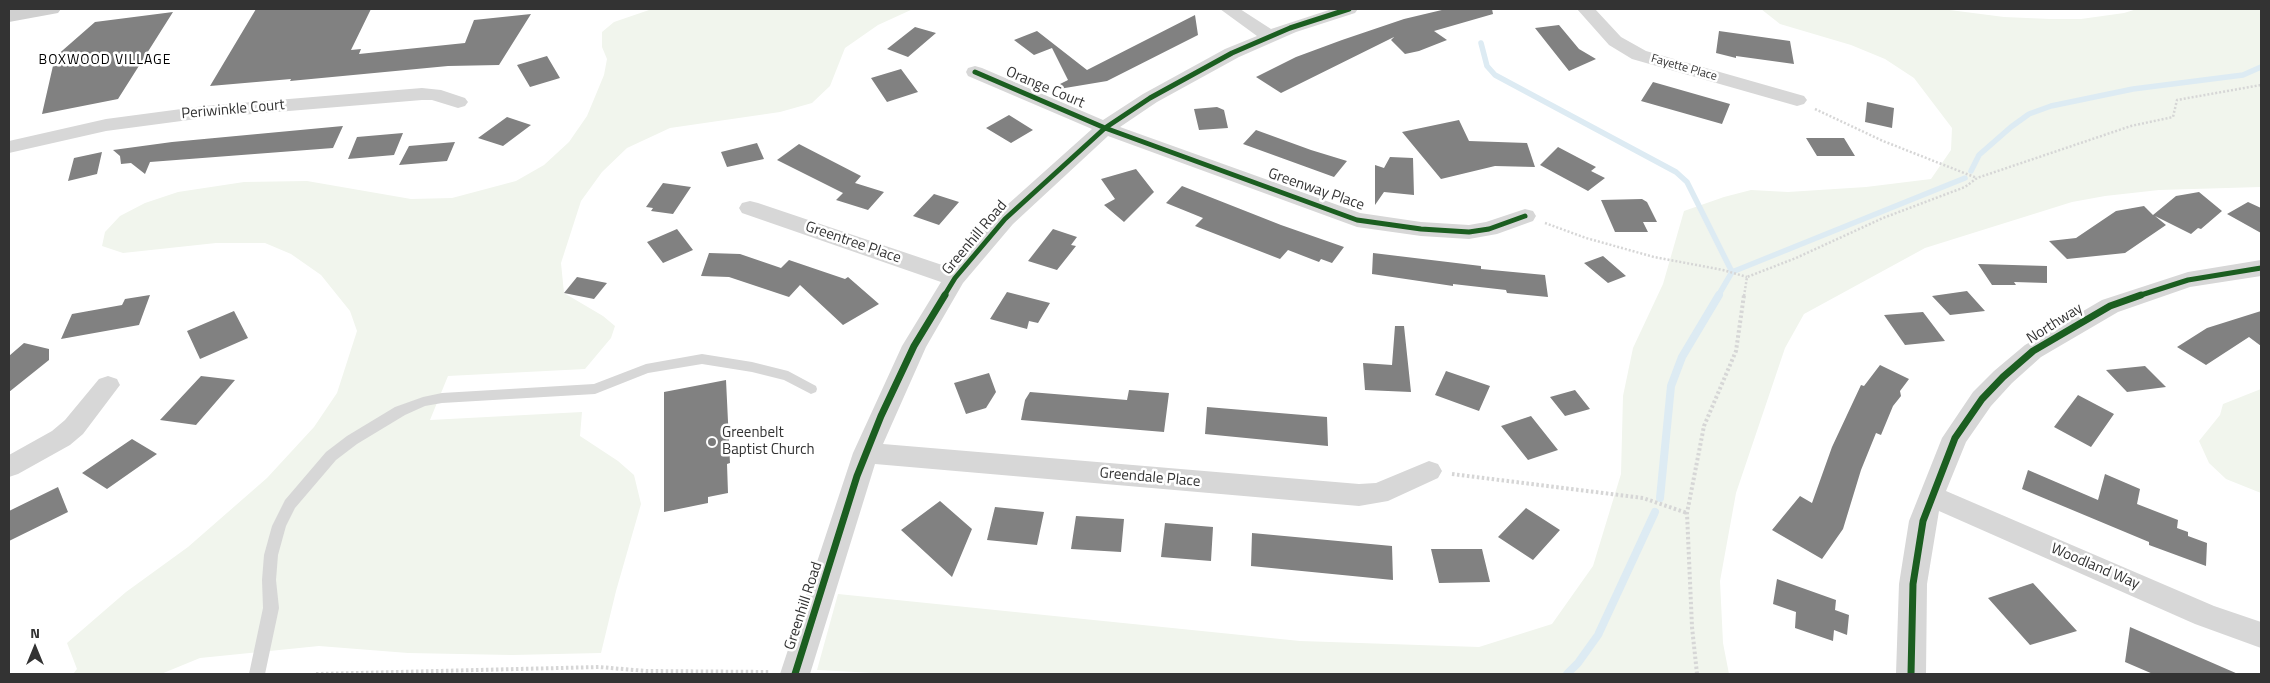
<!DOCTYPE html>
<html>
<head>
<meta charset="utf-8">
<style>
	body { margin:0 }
	#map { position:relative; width:2270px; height:683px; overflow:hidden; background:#fff; font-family:"Titillium Web",sans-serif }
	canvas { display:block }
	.frame { position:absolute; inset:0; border:10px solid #333; pointer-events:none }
	.north { position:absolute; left:10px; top:623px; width:50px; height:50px; -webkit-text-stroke:4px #fff; paint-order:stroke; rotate:0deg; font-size:14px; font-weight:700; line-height:20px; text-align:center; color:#333 }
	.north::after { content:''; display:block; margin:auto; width:18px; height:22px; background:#333; clip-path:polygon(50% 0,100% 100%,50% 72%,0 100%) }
</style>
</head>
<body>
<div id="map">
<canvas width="2270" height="683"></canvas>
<div class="frame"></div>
<div class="north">N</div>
</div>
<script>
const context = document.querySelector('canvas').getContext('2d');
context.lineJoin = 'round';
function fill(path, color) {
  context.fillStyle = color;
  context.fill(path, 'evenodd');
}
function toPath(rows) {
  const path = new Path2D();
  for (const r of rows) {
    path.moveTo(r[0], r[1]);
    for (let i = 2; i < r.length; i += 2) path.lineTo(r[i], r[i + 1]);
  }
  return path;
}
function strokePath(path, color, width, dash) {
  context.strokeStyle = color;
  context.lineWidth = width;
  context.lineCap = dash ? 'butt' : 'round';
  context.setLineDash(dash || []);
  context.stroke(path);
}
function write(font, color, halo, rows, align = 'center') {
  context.font = font + ' "Titillium Web",sans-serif';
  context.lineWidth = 5;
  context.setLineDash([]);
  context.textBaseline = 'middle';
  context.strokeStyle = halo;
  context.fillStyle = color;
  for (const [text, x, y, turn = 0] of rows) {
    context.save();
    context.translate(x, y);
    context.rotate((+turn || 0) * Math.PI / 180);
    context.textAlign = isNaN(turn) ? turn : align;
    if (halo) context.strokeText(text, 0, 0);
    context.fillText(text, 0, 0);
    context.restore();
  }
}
const green = toPath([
	[652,9,913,9,878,25,845,48,830,86,812,103,780,112,670,128,627,148,602,172,581,201,561,263,564,293,603,316,615,326,611,338,585,369,448,376,430,420,582,412,580,436,618,461,634,475,641,504,616,591,601,653,512,655,408,653,319,646,200,658,161,674,73,674,77,669,67,643,126,592,188,547,267,478,314,427,337,393,357,331,350,311,321,275,291,254,265,243,216,243,123,253,102,246,105,232,120,216,145,203,178,192,244,182,307,181,411,199,452,198,516,181,544,165,569,142,587,116,604,75,607,59,602,47,602,32,614,22],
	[1761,9,1942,9,2004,17,2050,19,2081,19,2124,13,2137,9,2261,9,2261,187,2159,190,2105,196,2072,202,1925,248,1804,314,1785,348,1736,493,1720,581,1723,643,1729,674,894,674,817,670,838,594,1300,641,1479,647,1552,624,1593,566,1621,474,1623,396,1633,348,1663,284,1684,211,1724,197,1751,190,1788,192,1866,187,1931,179,1951,150,1952,128,1914,78,1885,59,1851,45,1780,24],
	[2261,389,2261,493,2226,479,2209,463,2199,441,2220,415,2223,404]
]);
const streamFar1 = toPath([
	[1481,43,1487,66,1495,75,1676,172,1687,182,1732,272],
	[1971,171,1979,155,2011,127,2029,114,2051,106,2133,89,2243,75,2261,67],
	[1718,296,1732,272,1965,178]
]);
const stream = toPath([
	[1660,498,1671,386,1682,357,1719,295],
	[1567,674,1578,663,1598,635,1655,512]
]);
const building = toPath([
	[256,9,371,9,351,50,361,49,359,54,465,43,474,20,531,14,499,65,448,66,290,81,291,79,210,86],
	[1446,9,1492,9,1493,14,1434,31,1447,40,1419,51,1405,54,1391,40,1394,37,1281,93,1256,77,1296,57,1342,40,1404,19],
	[173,12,118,99,42,114,55,57,95,22],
	[1195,15,1198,35,1107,81,1059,89,1058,85,1068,80,1052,48,1034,55,1014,40,1037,31,1087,70],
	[1559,25,1579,49,1596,59,1569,71,1535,28],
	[915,27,936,33,908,57,887,49],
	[1719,31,1790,41,1794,64,1736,56,1736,58,1716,53],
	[547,56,560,78,530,87,517,65],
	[901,69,918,92,887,102,871,78],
	[1653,82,1730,104,1722,124,1641,101],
	[1867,102,1894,108,1892,128,1865,122],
	[1217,107,1224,110,1228,128,1199,130,1194,109],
	[1009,115,1033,130,1011,143,986,128],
	[507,117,531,125,503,146,478,138],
	[1459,120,1469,141,1527,143,1535,167,1495,166,1441,179,1402,132],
	[343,126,333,148,150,162,145,174,131,163,121,164,120,156,113,150,172,142],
	[1256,130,1311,150,1347,161,1334,177,1243,144],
	[403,133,394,155,348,159,357,137],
	[1806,138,1844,138,1855,156,1817,156],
	[455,142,447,161,399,165,409,146],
	[757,143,764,159,727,167,721,152],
	[799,144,861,176,855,183,884,192,868,210,836,200,843,193,777,160],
	[1558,147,1596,167,1591,171,1605,178,1588,191,1540,165],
	[102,152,97,174,68,181,74,158],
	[1390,157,1413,158,1414,195,1384,192,1375,205,1375,165,1384,168],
	[1136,169,1154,192,1124,222,1104,205,1115,199,1101,179],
	[663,183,691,187,673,214,651,211,653,208,646,207],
	[1182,186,1281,225,1344,247,1332,263,1321,259,1319,262,1288,250,1280,259,1195,226,1203,218,1166,203],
	[2199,192,2222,211,2201,229,2198,228,2191,234,2155,216,2166,225,2125,253,2067,259,2049,241,2076,238,2116,211,2144,206,2153,215,2176,196],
	[934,194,959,202,939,225,913,216],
	[1642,199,1647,202,1657,222,1643,222,1648,232,1615,232,1601,200],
	[2248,202,2261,208,2261,233,2227,214],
	[677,229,693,250,663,263,647,242],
	[1053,229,1077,237,1071,245,1076,246,1057,270,1028,261],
	[709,253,740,254,781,268,789,260,845,279,848,277,879,304,843,325,800,285,789,297,729,277,701,276],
	[1373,253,1481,266,1481,269,1545,275,1548,297,1507,293,1506,290,1453,284,1453,286,1372,274],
	[1603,256,1626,276,1608,283,1584,263],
	[1978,264,2047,266,2047,283,2014,282,2016,285,1992,285],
	[577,277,607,283,594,299,564,293],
	[1967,291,1985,311,1950,315,1932,296],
	[1007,292,1050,303,1038,323,1029,321,1027,329,990,319],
	[150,295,139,325,61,339,72,314,122,305,125,299],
	[234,311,248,338,200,359,187,331],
	[2261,311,2261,346,2249,337,2206,365,2177,347,2207,328],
	[1923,312,1945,341,1905,345,1884,315],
	[1395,326,1404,326,1411,392,1365,390,1363,363,1392,365],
	[24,343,49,349,49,360,9,392,9,356],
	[1880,365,1909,379,1900,391,1901,396,1893,406,1881,435,1876,433,1861,470,1843,529,1822,559,1772,530,1800,496,1812,503,1832,447,1861,385,1864,386],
	[2145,366,2166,387,2127,392,2106,370],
	[1446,371,1490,386,1479,411,1435,395],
	[989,373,996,392,986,408,966,414,954,383],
	[201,376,235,380,196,425,160,420],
	[726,380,730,463,727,464,728,493,708,497,708,503,664,512,664,392],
	[1129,390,1169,393,1164,432,1021,420,1025,400,1030,392,1127,400],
	[1575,390,1590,409,1565,416,1550,397],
	[2078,395,2114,414,2091,447,2054,427],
	[1207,407,1327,417,1328,446,1205,434],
	[1531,416,1558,450,1528,460,1501,426],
	[132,439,157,454,107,489,82,473],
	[2028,470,2098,500,2105,474,2140,489,2137,504,2178,520,2177,528,2188,532,2188,536,2207,543,2206,566,2149,545,2149,542,2022,489],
	[58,487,68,512,9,541,9,511],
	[940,501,972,529,952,577,901,530],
	[995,507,1044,512,1037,545,987,540],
	[1526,508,1560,530,1533,560,1498,537],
	[1076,516,1124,519,1121,552,1071,549],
	[1165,523,1213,527,1211,561,1161,557],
	[1252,533,1392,546,1393,580,1251,566],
	[1431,549,1482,549,1490,582,1439,583],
	[1777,579,1836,600,1835,610,1849,615,1847,635,1834,630,1833,641,1795,628,1796,612,1773,604],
	[2033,583,2077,631,2030,645,1988,598],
	[2130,627,2238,674,2153,674,2125,662]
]);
const pathFar1 = toPath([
	[1815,109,1883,141,1977,178],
	[1545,223,1586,238,1654,257,1723,270,1747,277],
	[1744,296,1747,277,1796,258,1883,218,1965,187,1977,178,2131,126,2173,117,2177,100,2261,85]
]);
const path = toPath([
	[1452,474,1643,498,1687,513],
	[316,674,599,667,646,671,770,672],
	[1697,674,1692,627,1687,513,1704,426,1736,351,1744,295]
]);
const lane = toPath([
	[702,354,752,362,788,371,816,386,817,389,816,392,811,394,784,380,752,372,702,364,648,373,595,394,442,403,425,406,405,415,357,444,336,460,295,508,286,526,278,555,276,580,279,608,265,674,249,674,263,608,262,580,264,555,272,526,285,500,326,452,347,436,395,407,423,397,442,393,594,384,646,364,702,354]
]);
const street = toPath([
	[1220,9,1240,9,1271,29,1332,9,1358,9,1355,13,1296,32,1239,57,1157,102,1120,127,1360,213,1421,222,1469,225,1486,222,1525,209,1533,211,1536,216,1533,221,1497,234,1469,239,1421,236,1357,227,1108,136,1013,224,963,283,926,347,883,444,1359,484,1376,483,1429,461,1438,464,1442,471,1438,478,1388,501,1359,506,875,464,810,674,780,674,853,453,902,346,941,282,742,213,739,208,742,203,750,201,758,203,951,268,997,214,1092,129,968,76,966,72,968,68,975,66,982,68,1103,120,1143,94,1225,49,1257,36,1220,9],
	[1577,9,1595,9,1621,37,1646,51,1804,96,1807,100,1804,104,1797,106,1632,59,1609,45,1577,9],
	[422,88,441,90,465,98,468,102,465,106,458,108,432,100,422,100,204,118,106,131,9,153,9,141,106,119,204,106,422,88],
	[2261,260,2261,276,2190,287,2118,312,2041,357,2012,383,1991,406,1966,442,1946,491,2214,606,2261,622,2261,648,2195,624,1939,511,1927,584,1926,674,1896,674,1899,584,1909,521,1942,438,1973,392,1994,371,2025,345,2102,300,2188,272,2261,260],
	[108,376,117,379,120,385,83,434,70,445,18,474,9,477,9,455,52,431,65,420,99,379,108,376]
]);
const secondary = toPath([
	[16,9,61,9,58,13,9,22,9,10,16,9]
]);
const cyclewayFar1 = toPath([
	[975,72,1105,128,1357,220,1421,229,1469,232,1489,229,1525,216],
	[944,296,955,278,1005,219,1105,128,1150,98,1232,53,1290,28,1349,9],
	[2138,296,2188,280,2261,268]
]);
const cycleway = toPath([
	[795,674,857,476,881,416,914,346,945,295],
	[1911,674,1913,584,1923,521,1955,438,1982,399,2003,377,2033,351,2110,306,2141,295]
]);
const markers = [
	[712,442,5,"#7a7a7a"]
];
const farStreetnames = [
	["Fayette Place",1684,68,16]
];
const farNeighbourhoodnames = [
	["BOXWOOD VILLAGE",105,61]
];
const streetNames = [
	["Orange Court",1045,88,23],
	["Periwinkle Court",233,110,-5],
	["Greenway Place",1316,190,19],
	["Greenhill Road",975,238,-50],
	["Greentree Place",853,243,19],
	["Northway",2055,324,-32],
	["Greendale Place",1150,478,5],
	["Woodland Way",2095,567,23],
	["Greenhill Road",804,606,-72]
];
const poiNames = [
	["Greenbelt",722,433],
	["Baptist Church",722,450]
];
fill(green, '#f1f5ed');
strokePath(streamFar1, '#ddebf3', 5.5);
strokePath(stream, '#ddebf3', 8);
fill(building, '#818181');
strokePath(pathFar1, '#d6d6d6', 2.5, [2, 2]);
strokePath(path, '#d6d6d6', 4, [2.5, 2.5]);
fill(lane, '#d7d7d7');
fill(street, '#d7d7d7');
fill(secondary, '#d0d0d0');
strokePath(cyclewayFar1, '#1b5e20', 5);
strokePath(cycleway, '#1b5e20', 7);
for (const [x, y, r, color] of markers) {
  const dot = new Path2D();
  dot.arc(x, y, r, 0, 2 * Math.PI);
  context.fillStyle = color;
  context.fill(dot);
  strokePath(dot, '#fff', 2);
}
write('12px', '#333', '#fff', farStreetnames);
context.letterSpacing = '1px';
write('14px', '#000', '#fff', farNeighbourhoodnames);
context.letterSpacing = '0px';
write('15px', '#333', '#fff', streetNames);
write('15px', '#333', '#fff', poiNames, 'left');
</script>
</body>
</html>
